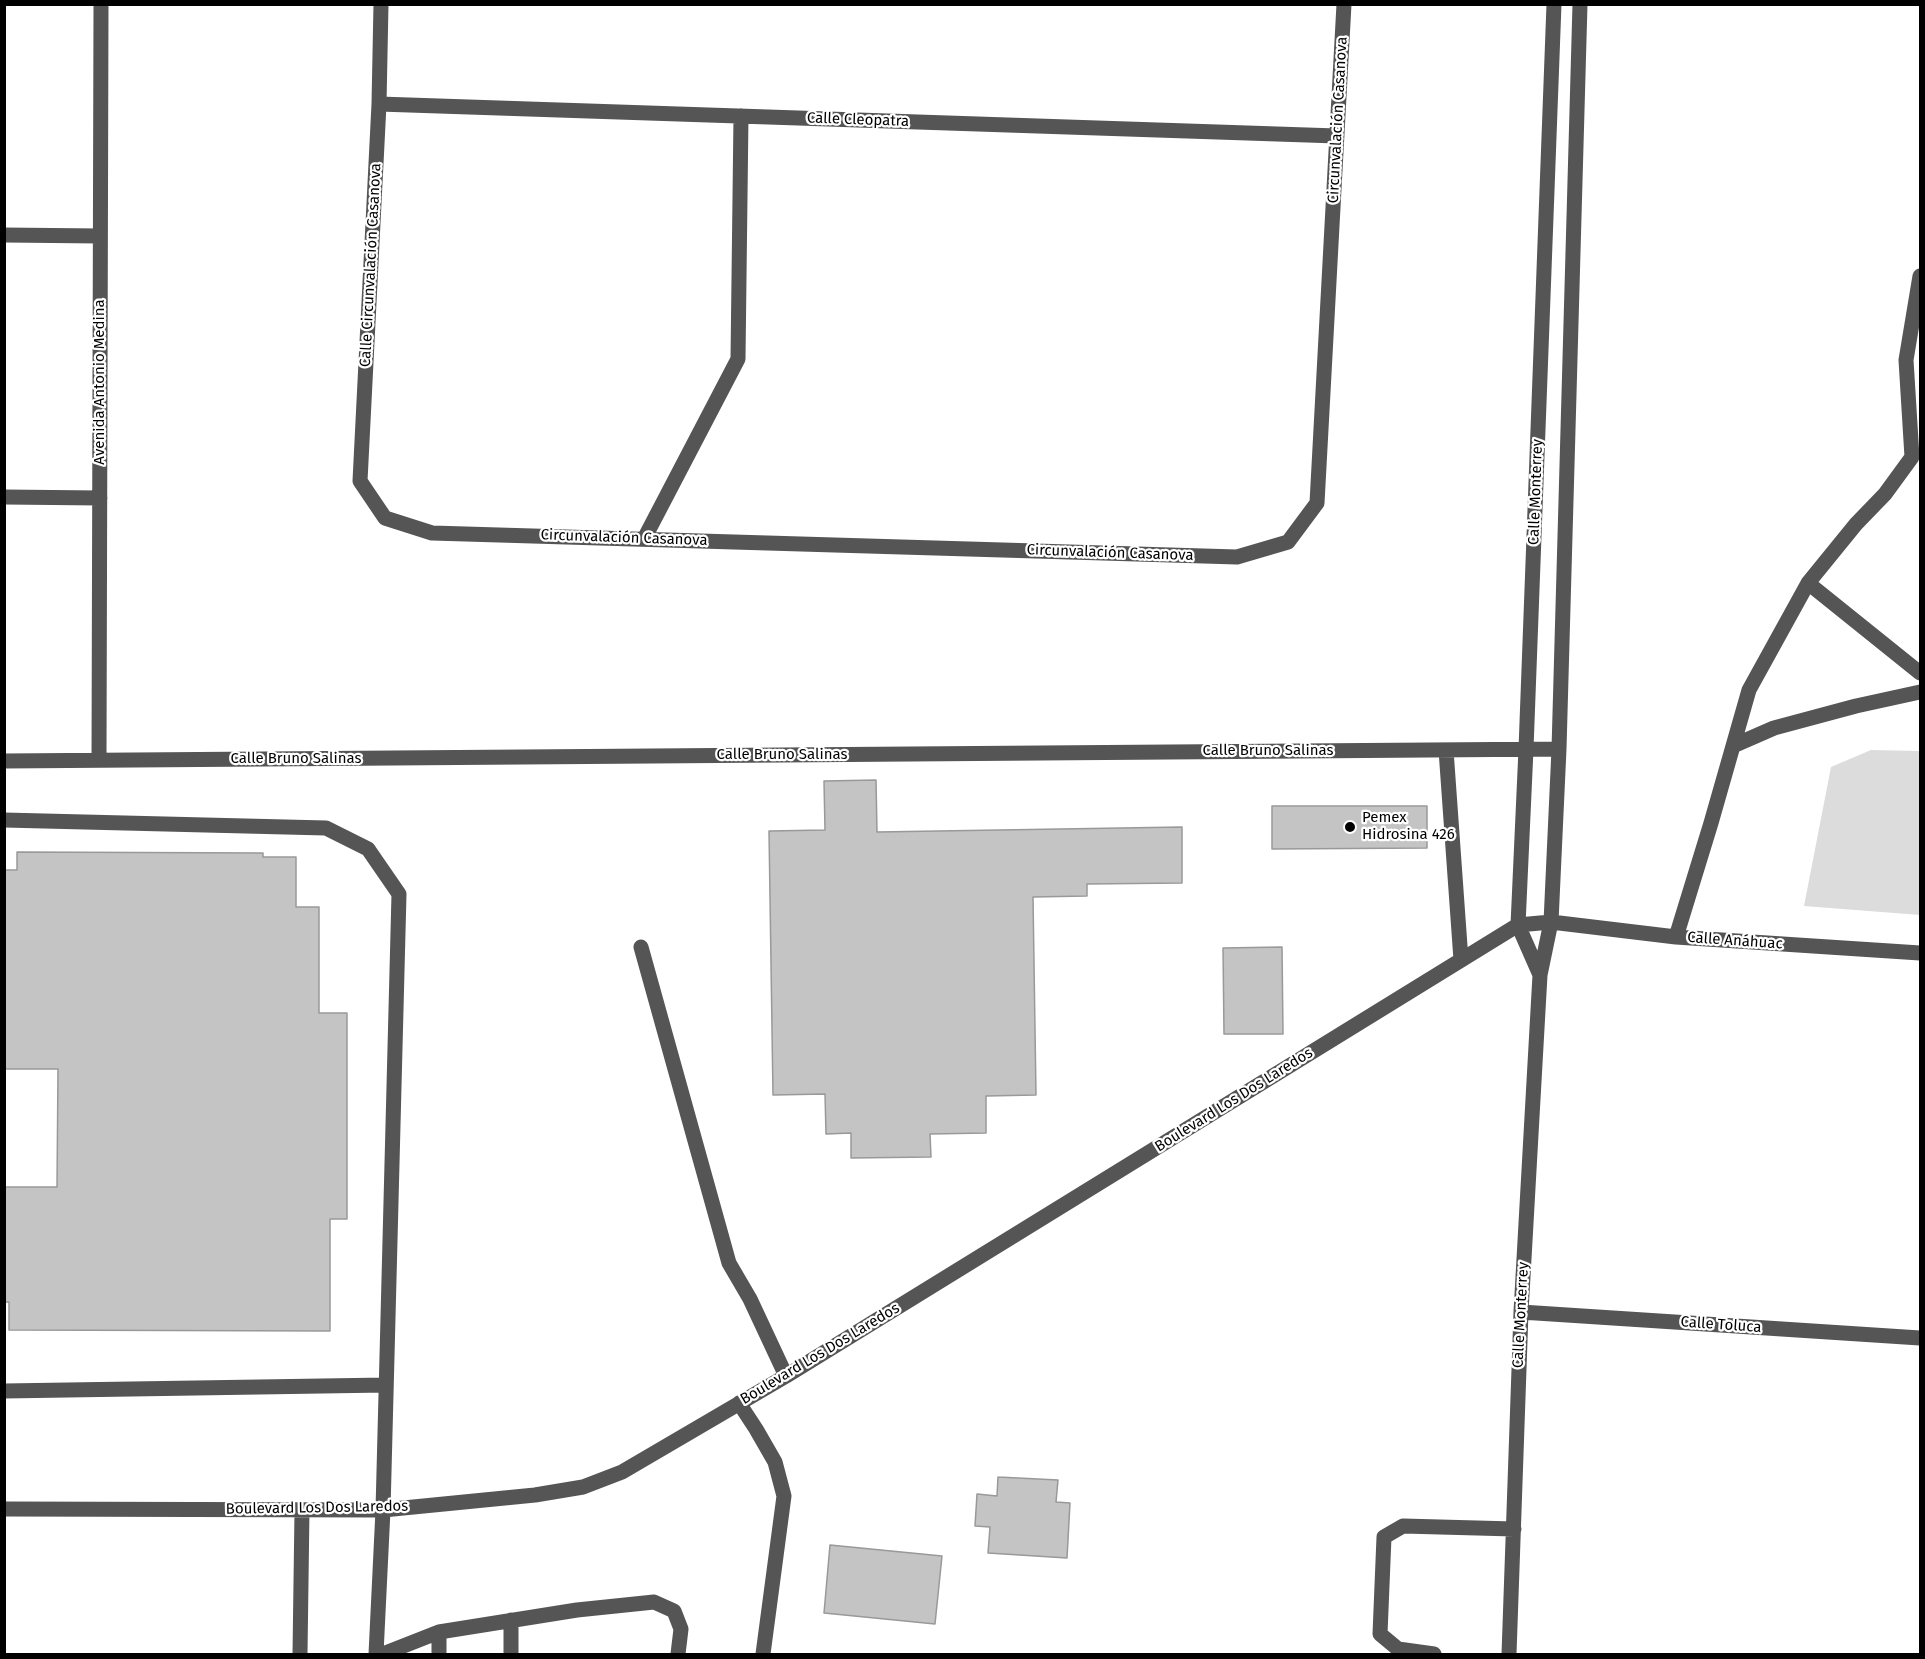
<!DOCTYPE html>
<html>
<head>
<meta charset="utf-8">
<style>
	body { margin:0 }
	#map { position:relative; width:1925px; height:1659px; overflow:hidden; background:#fff; font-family:"Fira Sans",sans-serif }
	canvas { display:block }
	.frame { position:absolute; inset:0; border:6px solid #000; pointer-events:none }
</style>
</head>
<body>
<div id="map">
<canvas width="1925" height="1659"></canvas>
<div class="frame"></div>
</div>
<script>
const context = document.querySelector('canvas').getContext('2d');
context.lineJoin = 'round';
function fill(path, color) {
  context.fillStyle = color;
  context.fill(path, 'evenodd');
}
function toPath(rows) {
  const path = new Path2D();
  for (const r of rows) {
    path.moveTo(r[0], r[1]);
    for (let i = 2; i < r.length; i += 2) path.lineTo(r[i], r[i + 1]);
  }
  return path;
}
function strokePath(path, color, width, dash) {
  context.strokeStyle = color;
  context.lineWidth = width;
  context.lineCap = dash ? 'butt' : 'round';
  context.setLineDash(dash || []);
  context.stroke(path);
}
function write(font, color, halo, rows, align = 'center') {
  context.font = font + ' "Fira Sans",sans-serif';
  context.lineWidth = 4.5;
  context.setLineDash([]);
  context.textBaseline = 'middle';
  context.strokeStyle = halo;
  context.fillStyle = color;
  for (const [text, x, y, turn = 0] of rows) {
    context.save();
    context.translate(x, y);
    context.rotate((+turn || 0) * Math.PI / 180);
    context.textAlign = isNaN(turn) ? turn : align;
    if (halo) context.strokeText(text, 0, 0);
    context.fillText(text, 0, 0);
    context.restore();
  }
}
const green = toPath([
	[1871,750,1920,751,1920,915,1804,906,1831,767]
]);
const building = toPath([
	[876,780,877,832,1182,827,1182,883,1087,884,1087,896,1033,897,1036,1095,986,1096,986,1133,930,1134,931,1157,851,1158,851,1133,826,1134,825,1094,773,1095,769,831,825,830,824,781,876,780],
	[1272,806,1427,806,1427,848,1272,849,1272,806],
	[17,852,263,853,263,857,296,857,296,907,319,907,319,1013,347,1013,347,1219,330,1219,330,1331,9,1330,9,1302,4,1302,4,1187,57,1187,58,1069,4,1069,4,870,17,870,17,852],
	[1282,947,1283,1034,1224,1034,1223,948,1282,947],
	[998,1477,1058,1480,1056,1502,1070,1503,1067,1558,988,1553,990,1527,975,1526,977,1494,997,1496,998,1477],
	[830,1545,942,1556,935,1624,824,1613,830,1545]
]);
const minor = toPath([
	[381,4,379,104,360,481,385,518,432,533,1237,557,1288,542,1317,503,1344,4],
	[379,104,1337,136],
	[4,235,100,236],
	[4,497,100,498],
	[644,539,738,359,741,116],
	[1808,583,1920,673],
	[1735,745,1774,728,1856,706,1920,692],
	[1446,750,1461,960],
	[99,760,101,4],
	[4,761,1559,749],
	[4,820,326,828,368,849,399,894,383,1510,376,1654],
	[1676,937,1711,823,1749,690,1808,583,1856,524,1885,494,1912,457,1906,360,1920,276],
	[641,947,729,1263,750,1299,786,1376],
	[1540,975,1518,925,1526,749,1554,4],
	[1521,1312,1920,1338],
	[4,1391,386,1385],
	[739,1403,756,1429,775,1462,784,1496,763,1654],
	[4,1509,383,1510,535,1495,583,1487,622,1472,786,1376,1518,925,1551,922,1676,937,1920,953],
	[511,1620,511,1654],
	[439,1632,439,1654],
	[300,1654,302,1510],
	[383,1654,439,1632,577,1610,654,1602,674,1611,681,1629,678,1654],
	[1434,1654,1398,1649,1380,1634,1384,1537,1403,1526,1514,1529],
	[1509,1654,1521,1312,1540,975,1551,922,1559,749,1580,4]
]);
const markers = [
	[1350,827,6,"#000"]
];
const streetNames = [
	["Calle Cleopatra",858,120,2],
	["Circunvalación Casanova",1338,120,-87],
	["Calle Circunvalación Casanova",371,265,-87],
	["Avenida Antonio Medina",100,382,-90],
	["Calle Monterrey",1536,492,-88],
	["Circunvalación Casanova",624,538,2],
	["Circunvalación Casanova",1110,553,2],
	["Calle Bruno Salinas",1268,751],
	["Calle Bruno Salinas",782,755],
	["Calle Bruno Salinas",296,759],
	["Calle Anáhuac",1735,941,4],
	["Boulevard Los Dos Laredos",1234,1100,-32],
	["Calle Monterrey",1521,1315,-87],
	["Calle Toluca",1721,1325,4],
	["Boulevard Los Dos Laredos",820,1354,-31],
	["Boulevard Los Dos Laredos",317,1508,-1]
];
const poiNames = [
	["Pemex",1362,818],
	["Hidrosina 426",1362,835]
];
fill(green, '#dcdcdc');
fill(building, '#c4c4c4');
strokePath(building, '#999', 1.5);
strokePath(minor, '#555', 15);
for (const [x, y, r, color] of markers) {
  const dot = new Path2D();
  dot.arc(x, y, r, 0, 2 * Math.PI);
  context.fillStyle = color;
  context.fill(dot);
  strokePath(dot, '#fff', 2);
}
write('15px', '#000', '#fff', streetNames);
write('15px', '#000', '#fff', poiNames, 'left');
</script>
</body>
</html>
